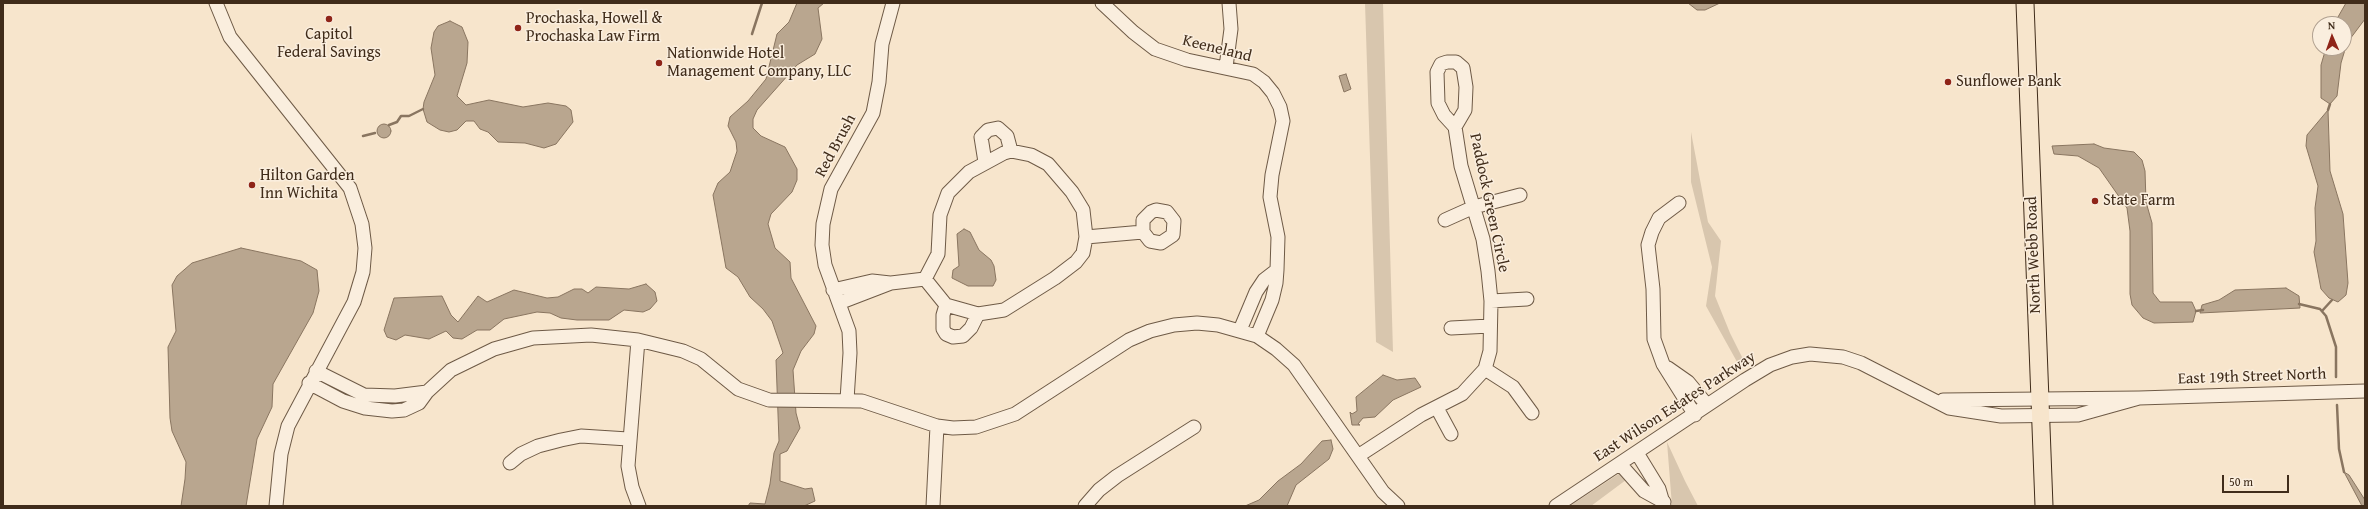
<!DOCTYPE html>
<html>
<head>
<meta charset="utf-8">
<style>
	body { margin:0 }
	#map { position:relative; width:2368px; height:509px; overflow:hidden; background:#f7e5cc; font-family:"Gentium Book Plus",serif }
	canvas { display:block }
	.frame { position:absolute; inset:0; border:4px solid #402c1a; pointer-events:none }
	.north { position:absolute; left:2312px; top:16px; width:40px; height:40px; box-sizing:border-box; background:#faeede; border:1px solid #b0a090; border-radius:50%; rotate:358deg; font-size:11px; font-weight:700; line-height:16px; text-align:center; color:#402c1a }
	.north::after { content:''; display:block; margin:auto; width:14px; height:18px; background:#8f2418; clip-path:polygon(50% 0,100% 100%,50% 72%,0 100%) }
	.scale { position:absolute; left:2222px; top:475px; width:67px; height:18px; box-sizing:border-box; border:2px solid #402c1a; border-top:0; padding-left:5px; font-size:12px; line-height:14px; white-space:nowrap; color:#402c1a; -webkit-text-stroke:3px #faeede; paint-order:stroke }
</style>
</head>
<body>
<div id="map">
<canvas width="2368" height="509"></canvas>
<div class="frame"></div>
<div class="north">N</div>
<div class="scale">50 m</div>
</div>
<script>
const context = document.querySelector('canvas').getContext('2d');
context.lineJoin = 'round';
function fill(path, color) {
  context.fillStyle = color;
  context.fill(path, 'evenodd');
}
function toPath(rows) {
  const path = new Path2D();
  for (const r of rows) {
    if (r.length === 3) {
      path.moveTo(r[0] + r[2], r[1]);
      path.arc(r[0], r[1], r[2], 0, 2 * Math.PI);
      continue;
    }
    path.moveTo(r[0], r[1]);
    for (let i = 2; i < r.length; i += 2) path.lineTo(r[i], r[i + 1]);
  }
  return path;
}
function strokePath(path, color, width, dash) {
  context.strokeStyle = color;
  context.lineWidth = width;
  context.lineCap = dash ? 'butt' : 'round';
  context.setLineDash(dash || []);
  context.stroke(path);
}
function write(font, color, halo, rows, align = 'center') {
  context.font = font + ' "Gentium Book Plus",serif';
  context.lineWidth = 3;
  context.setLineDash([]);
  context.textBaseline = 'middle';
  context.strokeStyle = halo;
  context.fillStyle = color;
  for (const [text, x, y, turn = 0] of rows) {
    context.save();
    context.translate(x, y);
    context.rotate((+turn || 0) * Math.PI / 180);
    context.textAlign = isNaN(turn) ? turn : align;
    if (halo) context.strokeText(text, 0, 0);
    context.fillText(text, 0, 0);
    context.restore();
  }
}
const green = toPath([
	[1365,3,1383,3,1393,352,1376,342],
	[1691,132,1708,222,1721,241,1715,296,1730,333,1746,365,1741,369,1706,306,1712,267,1691,182],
	[1667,442,1685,481,1698,506,1672,506],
	[1620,473,1630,477,1591,506,1570,506]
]);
const water = toPath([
	[797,3,824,3,818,8,822,39,815,54,797,65,757,110,753,119,753,128,761,136,785,147,797,169,797,180,792,192,771,214,768,224,775,248,790,262,791,278,816,326,814,334,801,351,793,370,796,413,800,428,787,451,780,454,780,481,805,489,812,488,815,501,804,506,748,506,750,503,765,504,770,484,774,453,779,441,776,360,783,353,772,321,763,309,750,297,738,277,726,268,713,195,718,183,730,172,737,151,736,142,728,126,730,117,748,101,766,79,777,34,789,22,797,3],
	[1688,3,1720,3,1705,10,1697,10,1688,3],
	[2346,3,2365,3,2365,19,2347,43,2341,63,2337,96,2330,104,2321,98,2321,65,2326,48,2344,48,2344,24,2334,24,2346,3],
	[450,21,462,27,468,42,467,63,457,96,466,105,489,100,523,107,548,103,566,106,571,110,573,122,556,144,544,148,525,143,498,142,488,132,480,129,474,121,466,121,457,130,449,132,440,130,427,122,423,109,424,102,435,75,431,48,434,32,438,26,450,21],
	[1346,74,1351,89,1344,92,1339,76,1346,74],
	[2328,110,2330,171,2343,214,2348,283,2346,295,2338,302,2329,298,2321,289,2314,252,2316,241,2315,208,2318,186,2306,146,2307,135,2328,110],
	[384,131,7],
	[2094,144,2104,148,2134,152,2142,160,2145,171,2146,202,2152,223,2153,293,2160,302,2192,302,2196,311,2193,322,2154,323,2143,318,2132,305,2130,294,2130,231,2127,208,2099,168,2078,156,2054,154,2052,146,2094,144],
	[964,229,970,232,979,250,991,260,994,266,996,280,993,286,968,286,952,278,953,270,959,266,957,234,964,229],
	[241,248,301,261,317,270,319,291,313,313,273,384,272,407,257,439,246,506,181,506,185,479,186,462,172,431,170,418,168,347,176,331,172,285,177,276,192,263,241,248],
	[646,284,655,292,657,301,650,309,643,312,624,310,609,320,577,320,561,318,550,313,537,312,504,319,490,330,477,330,462,339,453,338,446,331,429,339,405,335,396,340,387,337,384,330,394,298,442,296,451,315,458,322,478,296,487,302,514,290,547,298,558,297,574,289,582,289,588,293,596,287,629,289,646,284],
	[2286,288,2299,296,2300,308,2200,313,2202,305,2219,300,2235,290,2286,288],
	[1383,375,1397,380,1415,378,1421,387,1393,400,1375,417,1363,418,1358,424,1360,425,1352,425,1350,412,1352,414,1357,411,1356,397,1383,375],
	[1331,440,1333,449,1329,459,1296,485,1287,506,1245,506,1259,500,1278,481,1301,464,1322,441,1331,440],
	[2344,472,2349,475,2365,500,2365,506,2362,506,2344,472]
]);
const stream = toPath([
	[752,34,762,3],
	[2328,110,2330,104],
	[389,125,397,122,401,116,409,116,423,109],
	[363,136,375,133],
	[2299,304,2320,309,2326,316,2336,347,2336,377],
	[2196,311,2203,310],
	[2322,311,2332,300],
	[2337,405,2339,449,2344,472]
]);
const minor = toPath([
	[216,3,230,37,350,188,362,224,365,248,363,272,354,302,288,426,281,454,276,506],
	[1102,3,1133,32,1155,49,1187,60,1253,74,1264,82,1273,93,1280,107,1283,121,1272,175,1270,197,1278,237,1277,270],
	[1226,67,1231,29,1229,3],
	[985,162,981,137,988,130,998,128,1007,136,1011,151],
	[1679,203,1659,218,1652,232,1648,245,1653,289,1654,339,1663,364,1695,415],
	[1445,220,1474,207,1520,195],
	[1086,237,1143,232,1150,241,1161,243,1173,235,1174,221,1167,212,1156,210,1151,212,1143,220,1143,232],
	[833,290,872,281,890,283],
	[1491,301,1527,299],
	[839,303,891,283,925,279,946,305,978,314,1004,310,1055,278,1076,262,1083,253,1086,237,1083,210,1072,192,1048,164,1031,155,1011,151,1004,153,969,172,948,193,940,215,938,254,925,279],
	[946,305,943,315,943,329,946,334,953,337,963,336,971,328,978,314],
	[1451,328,1490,326],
	[1240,330,1256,292,1264,280,1277,270,1276,283,1272,300,1257,336],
	[638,340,628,466,632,487,639,506],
	[1668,368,1688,382,1707,405],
	[1485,369,1513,387,1532,413],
	[316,371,364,395,395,396,427,392],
	[309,383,343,401,365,408,392,411,404,410,419,403,427,392,451,370,494,349,533,338,591,335,638,340,683,351,701,359,738,389,769,400,862,401,937,426,953,428,976,427,1015,414,1129,340,1150,331,1174,325,1197,323,1218,325,1257,336,1276,349,1294,365,1383,492,1398,506],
	[847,400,850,353,849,331,825,265,822,245,823,224,831,189,873,113,879,82,882,44,893,3],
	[1943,400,2139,398,2365,391],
	[1437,408,1451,434],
	[1637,453,1659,489,1664,506],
	[1358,456,1421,415,1462,394,1485,369,1490,351,1491,301,1488,271,1483,239,1461,166,1455,127,1465,110,1466,87,1463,68,1456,62,1447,62,1441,64,1437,72,1438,103,1444,115,1455,127],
	[510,463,521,454,538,446,561,440,581,436,628,439],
	[1620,464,1644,491,1664,502],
	[933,506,937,426],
	[1085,506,1099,490,1117,476,1194,427],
	[1556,506,1745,380,1770,365,1792,357,1810,354,1843,357,1861,363,1949,408,2001,416,2078,415,2139,398]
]);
const major = toPath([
	[2025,3,2044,506]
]);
const markers = [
	[329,19,4,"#8f2418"],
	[518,28,4,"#8f2418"],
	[659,63,4,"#8f2418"],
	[1948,82,4,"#8f2418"],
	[252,185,4,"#8f2418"],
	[2095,201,4,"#8f2418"]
];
const poiNames = [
	["Prochaska, Howell &",526,19],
	["Prochaska Law Firm",526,37],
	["Capitol",329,35,"center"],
	["Federal Savings",329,53,"center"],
	["Nationwide Hotel",667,54],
	["Management Company, LLC",667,72],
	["Sunflower Bank",1956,82],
	["Hilton Garden",260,176],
	["Inn Wichita",260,194],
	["State Farm",2103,201]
];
const streetNames = [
	["Keeneland",1217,49,14],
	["Red Brush",836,146,-62],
	["Paddock Green Circle",1489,203,78],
	["North Webb Road",2034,255,-92],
	["East 19th Street North",2252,377,-2],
	["East Wilson Estates Parkway",1675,407,-33]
];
fill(green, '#d8c6ae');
fill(water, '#b9a68f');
strokePath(water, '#897560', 1);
strokePath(stream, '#897560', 2.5);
strokePath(minor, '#6e5a46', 15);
strokePath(major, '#402c1a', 19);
strokePath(minor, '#faeede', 13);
strokePath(major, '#f7e5cc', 17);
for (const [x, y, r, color] of markers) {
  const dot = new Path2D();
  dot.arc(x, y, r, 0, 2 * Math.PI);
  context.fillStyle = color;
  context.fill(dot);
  strokePath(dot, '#faeede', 1.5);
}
write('16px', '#402c1a', '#faeede', poiNames, 'left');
write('16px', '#402c1a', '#faeede', streetNames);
</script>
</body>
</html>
